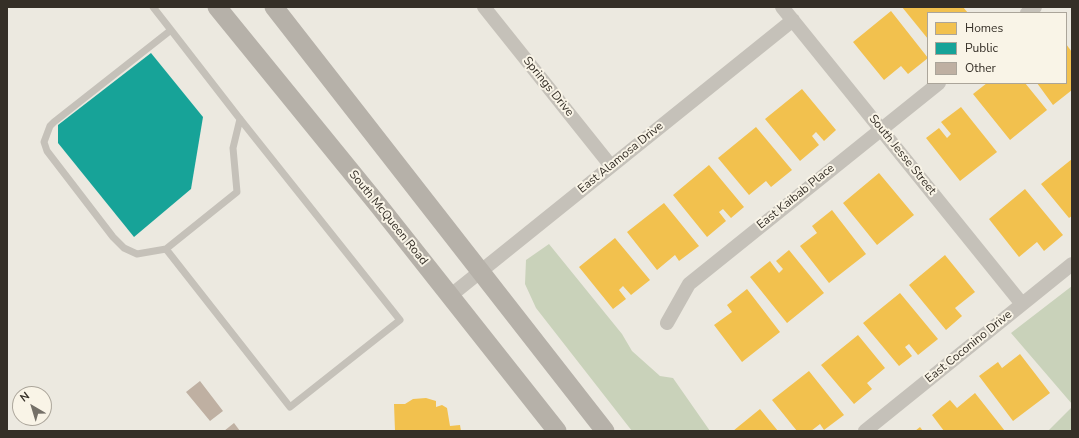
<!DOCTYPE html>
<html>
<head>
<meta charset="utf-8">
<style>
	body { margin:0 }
	#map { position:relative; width:1079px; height:438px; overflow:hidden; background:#ece9e0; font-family:"Nunito Sans",sans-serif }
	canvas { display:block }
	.frame { position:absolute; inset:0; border:8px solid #352f27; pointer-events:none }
	.legend { position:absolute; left:927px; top:12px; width:140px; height:72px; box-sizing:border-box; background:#f9f4e7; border:1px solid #aba59a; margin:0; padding:5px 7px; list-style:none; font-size:12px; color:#352f27 }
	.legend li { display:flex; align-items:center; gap:8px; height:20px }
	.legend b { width:20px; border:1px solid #aba59a }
	.north { position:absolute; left:12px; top:386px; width:40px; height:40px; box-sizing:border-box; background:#f9f4e7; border:1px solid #aba59a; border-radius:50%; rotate:322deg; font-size:11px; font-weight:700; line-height:16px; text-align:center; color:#352f27 }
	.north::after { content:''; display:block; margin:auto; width:14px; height:18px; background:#757068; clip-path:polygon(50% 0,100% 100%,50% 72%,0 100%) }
</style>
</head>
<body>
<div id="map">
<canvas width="1079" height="438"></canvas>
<div class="frame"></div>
<ul class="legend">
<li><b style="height:11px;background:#f2c14e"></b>Homes</li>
<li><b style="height:11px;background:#17a398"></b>Public</li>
<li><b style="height:11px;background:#bfb0a2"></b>Other</li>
</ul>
<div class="north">N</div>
</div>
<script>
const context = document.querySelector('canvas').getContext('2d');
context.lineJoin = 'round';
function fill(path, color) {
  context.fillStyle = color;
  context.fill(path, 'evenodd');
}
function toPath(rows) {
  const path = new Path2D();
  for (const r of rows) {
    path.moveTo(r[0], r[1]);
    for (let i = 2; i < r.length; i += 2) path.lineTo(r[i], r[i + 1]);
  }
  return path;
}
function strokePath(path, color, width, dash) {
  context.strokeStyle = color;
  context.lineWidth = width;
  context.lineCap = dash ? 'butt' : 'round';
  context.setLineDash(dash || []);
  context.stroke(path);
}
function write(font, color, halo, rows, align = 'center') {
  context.font = font + ' "Nunito Sans",sans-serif';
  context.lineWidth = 4;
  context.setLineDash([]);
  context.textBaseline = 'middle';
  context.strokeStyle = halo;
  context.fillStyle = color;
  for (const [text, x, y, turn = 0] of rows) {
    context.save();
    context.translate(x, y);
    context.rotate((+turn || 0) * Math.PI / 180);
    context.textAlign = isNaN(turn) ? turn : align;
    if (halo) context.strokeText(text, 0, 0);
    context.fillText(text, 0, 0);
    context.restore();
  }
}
const green = toPath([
	[549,244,622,334,632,351,660,376,673,378,710,431,632,431,536,308,525,284,526,260],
	[1072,286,1072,404,1011,333],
	[1072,407,1072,431,1048,431]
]);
const homes = toPath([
	[902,7,963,7,968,13,928,13,928,39],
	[891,11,928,58,908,74,901,66,884,80,853,42],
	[1066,44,1072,52,1072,90,1053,105,1037,83,1066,83],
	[987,83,1025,83,1047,110,1010,140,973,94],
	[802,89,836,130,824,141,816,132,812,136,819,145,800,161,765,119],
	[961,107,997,152,960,181,926,138,939,128,947,138,951,134,941,122],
	[756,127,792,170,771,187,766,181,749,195,718,158],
	[1072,159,1072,216,1069,218,1041,184],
	[709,165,744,207,731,218,723,209,719,212,726,221,707,237,673,195],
	[879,173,914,215,877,245,843,203],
	[1025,189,1063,235,1044,251,1037,242,1019,257,989,219],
	[664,203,699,246,679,261,675,255,657,270,627,232],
	[832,210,866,254,829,283,800,246,817,233,812,226],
	[615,238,650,280,631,295,623,286,619,290,626,299,613,309,579,267],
	[789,250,824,293,787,323,750,277,770,261,779,273,783,269,776,261],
	[945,255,975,292,955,308,962,316,946,330,909,285],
	[747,289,780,332,742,362,714,325,732,312,727,305],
	[900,293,938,339,918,355,909,344,905,347,912,356,899,366,863,323],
	[858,335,885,368,867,383,872,389,854,404,821,365],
	[1020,354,1050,393,1013,421,979,376,998,362,1002,368],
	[809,371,844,415,824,430,820,424,811,431,797,431,772,400],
	[975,393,1005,431,944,431,932,415,950,400,957,408],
	[426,398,436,401,436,407,442,405,447,408,450,426,460,425,461,431,395,431,394,404,405,404,413,399],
	[760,409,778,431,733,431],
	[920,427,923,431,915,431]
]);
const public = toPath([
	[151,53,203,117,191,189,134,237,58,143,58,125]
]);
const building = toPath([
	[200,381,223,411,210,421,186,392],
	[234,423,240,431,224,431]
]);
const lane = toPath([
	[153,7,171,30,240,119,400,320,290,407,166,249,137,254,124,248,113,237,47,151,44,142,50,126,54,122,171,30],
	[166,249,237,192,233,148,240,119]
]);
const street = toPath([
	[484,7,611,166],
	[782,7,1022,304],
	[1027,13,1035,7],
	[450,296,793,20],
	[667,323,689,284,939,83],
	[865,431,1072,264]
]);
const secondary = toPath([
	[217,7,379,206,557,431],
	[274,7,605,431]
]);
const streetNames = [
	["Springs Drive",548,87,51],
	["South Jesse Street",902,155,51],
	["East Alamosa Drive",621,158,-39],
	["East Kaibab Place",796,197,-39],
	["South McQueen Road",388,218,51],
	["East Coconino Drive",969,347,-39]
];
fill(green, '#c9d2ba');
fill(homes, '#f2c14e');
fill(public, '#17a398');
fill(building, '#bfb0a2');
strokePath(lane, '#c5c1b9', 7);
strokePath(street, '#c5c1b9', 14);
strokePath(secondary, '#b6b1a9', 19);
write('12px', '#352f27', '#f9f4e7', streetNames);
</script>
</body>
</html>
